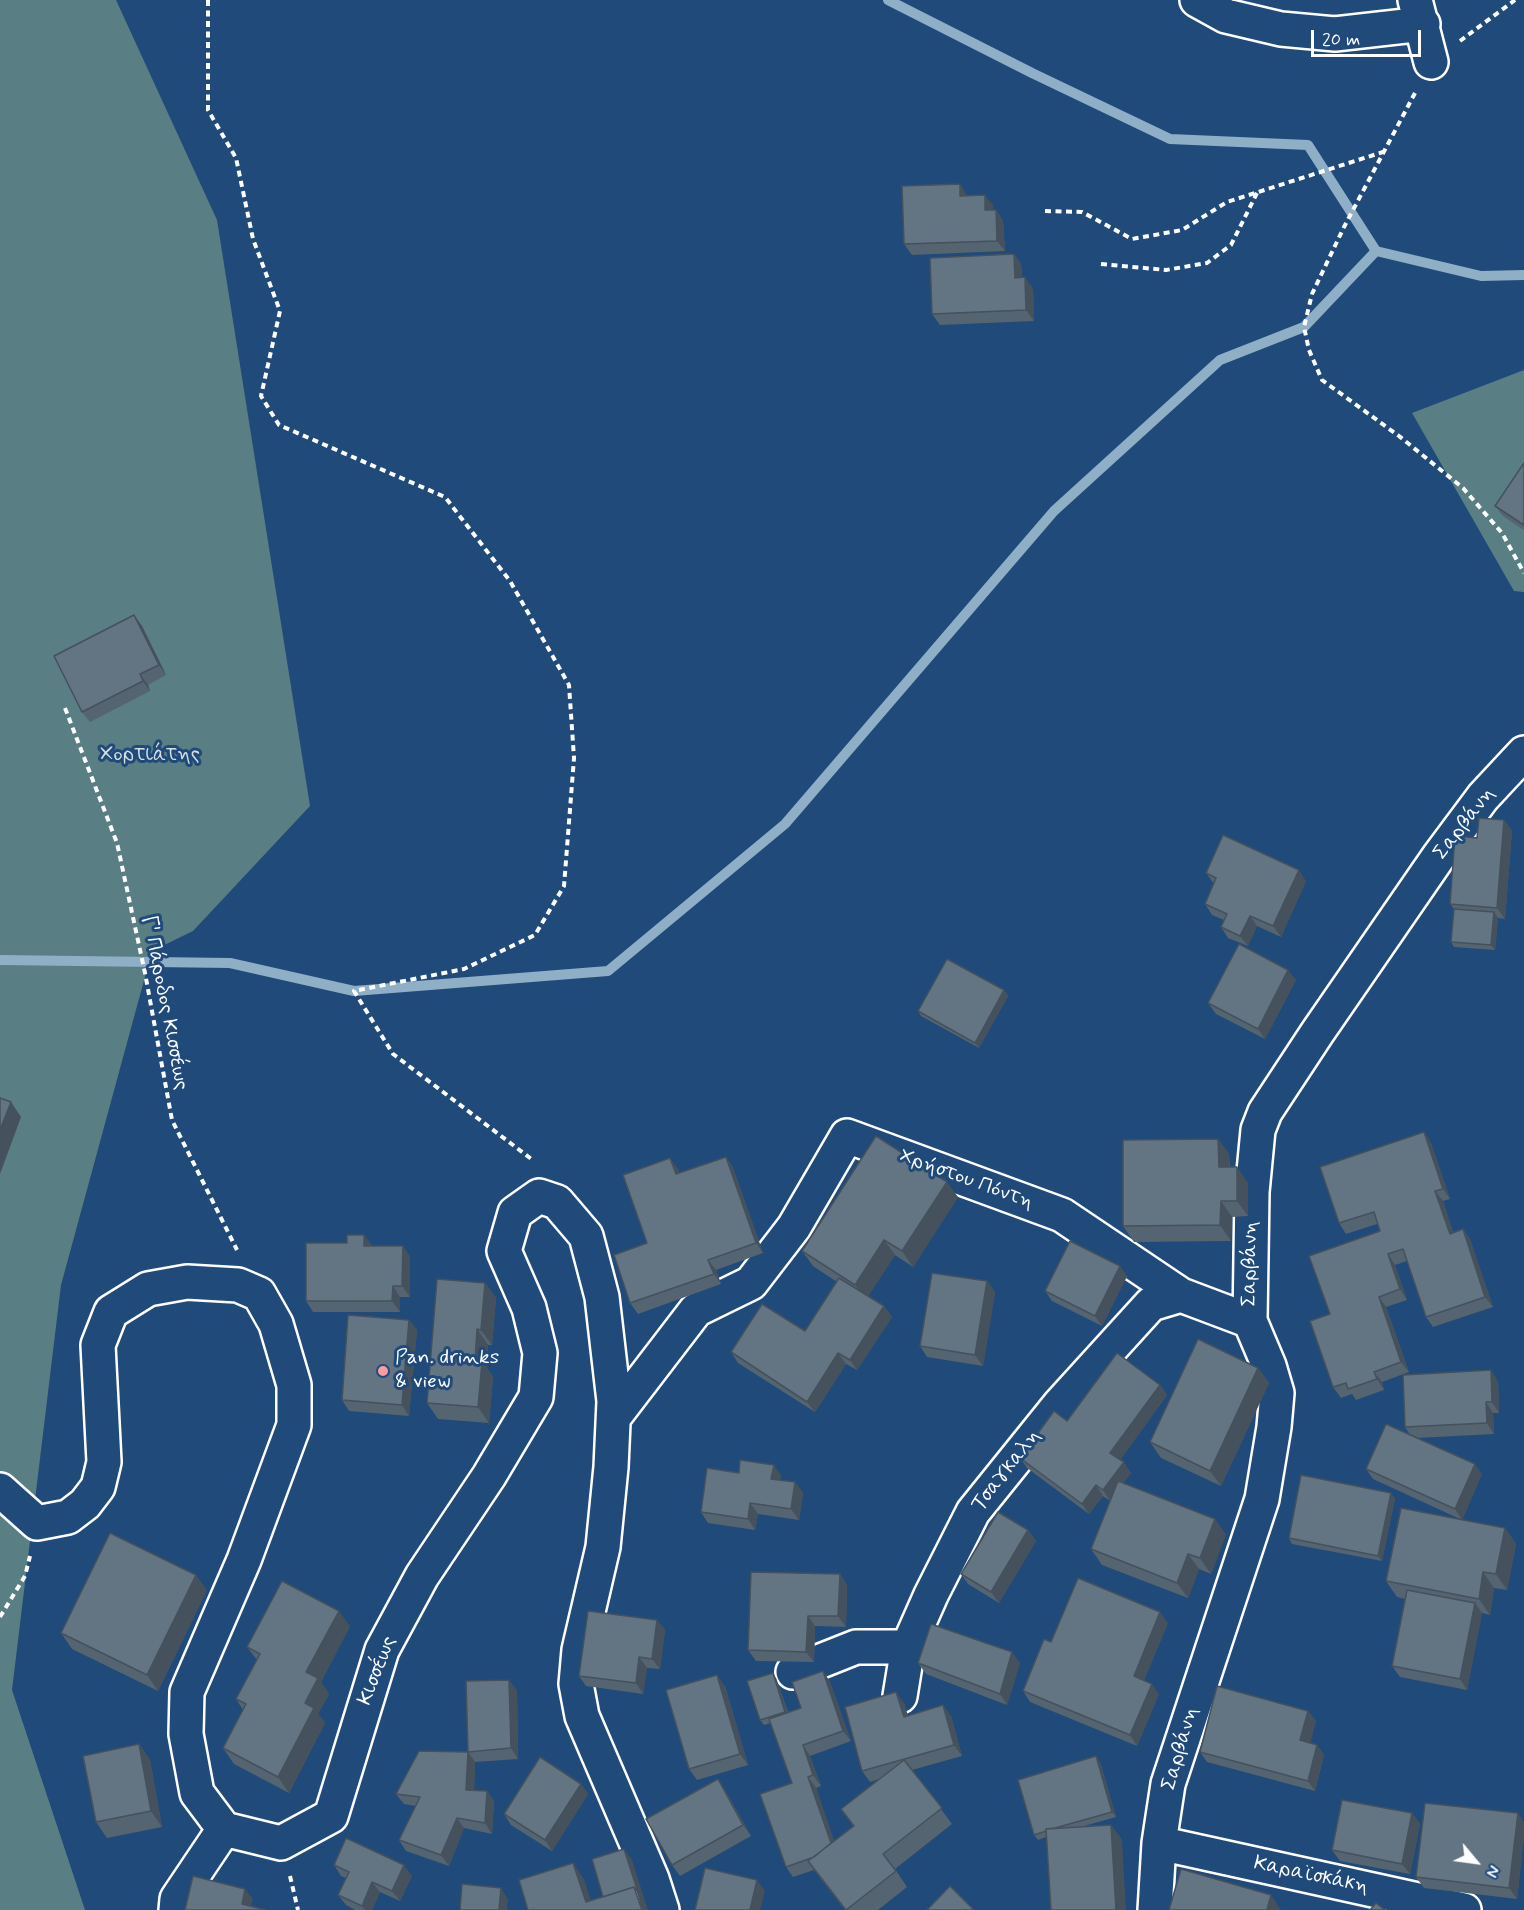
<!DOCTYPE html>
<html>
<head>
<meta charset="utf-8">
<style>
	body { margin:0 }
	#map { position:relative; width:1524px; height:1910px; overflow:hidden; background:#1f4a7a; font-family:Mynerve,sans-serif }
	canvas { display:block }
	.north { position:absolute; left:1446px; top:1832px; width:60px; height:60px; -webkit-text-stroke:4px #1f4a7a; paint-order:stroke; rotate:119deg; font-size:16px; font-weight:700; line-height:24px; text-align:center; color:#fff }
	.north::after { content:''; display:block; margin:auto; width:21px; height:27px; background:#fff; clip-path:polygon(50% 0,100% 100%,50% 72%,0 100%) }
	.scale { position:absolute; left:1311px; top:30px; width:110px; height:27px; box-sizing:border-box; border:3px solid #fff; border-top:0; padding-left:8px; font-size:18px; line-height:21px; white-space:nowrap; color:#fff; -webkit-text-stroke:4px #1f4a7a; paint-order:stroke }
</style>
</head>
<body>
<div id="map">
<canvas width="1524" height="1910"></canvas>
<div class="north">N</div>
<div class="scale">20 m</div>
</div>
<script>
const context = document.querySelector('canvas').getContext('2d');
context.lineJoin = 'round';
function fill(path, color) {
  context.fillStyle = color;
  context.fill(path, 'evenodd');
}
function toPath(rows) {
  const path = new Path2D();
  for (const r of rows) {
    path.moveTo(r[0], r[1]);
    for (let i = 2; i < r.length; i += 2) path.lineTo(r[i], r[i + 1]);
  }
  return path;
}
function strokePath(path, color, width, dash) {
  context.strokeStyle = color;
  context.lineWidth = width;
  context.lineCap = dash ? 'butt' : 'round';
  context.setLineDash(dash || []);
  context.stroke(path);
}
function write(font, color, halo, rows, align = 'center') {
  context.font = font + ' Mynerve,sans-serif';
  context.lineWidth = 6;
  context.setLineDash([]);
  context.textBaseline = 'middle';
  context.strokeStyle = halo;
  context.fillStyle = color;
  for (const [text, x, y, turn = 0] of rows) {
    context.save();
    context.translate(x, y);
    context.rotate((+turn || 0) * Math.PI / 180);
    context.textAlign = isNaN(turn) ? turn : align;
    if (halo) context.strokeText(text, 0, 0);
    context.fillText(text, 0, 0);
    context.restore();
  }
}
const green = toPath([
	[0,0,116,0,217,220,310,806,193,931,152,951,61,1285,12,1690,85,1910,0,1910],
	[1524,370,1524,592,1514,591,1412,413]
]);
const stream = toPath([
	[888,0,1032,73,1170,139,1308,145,1376,251],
	[0,960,230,963,354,991,608,971,785,824,1054,511,1220,360,1304,327,1376,251,1481,276,1524,275]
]);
const path = toPath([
	[208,0,208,110,236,158,253,239,280,311,261,396,279,425,445,497,510,581,569,685,574,758,564,886,535,935,464,969,354,991,393,1054,534,1161],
	[1460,41,1515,0],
	[1415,93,1344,227,1312,294,1304,327,1309,350,1322,380,1399,436,1463,488,1502,533,1524,573],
	[1045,211,1082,212,1132,239,1182,230,1227,202,1383,152],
	[1101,264,1166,270,1207,263,1231,245,1257,193],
	[65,708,117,843,145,973,172,1120,237,1250],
	[0,1617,25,1576,30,1556],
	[290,1876,298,1910]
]);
const minor = toPath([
	[1197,0,1226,16,1281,29,1335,34,1423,24],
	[1415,0,1431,62],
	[614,1417,696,1310,751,1283,794,1227,847,1136,1062,1215,1181,1295,1250,1321],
	[0,1490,37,1523,68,1517,85,1504,98,1487,104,1462,98,1345,111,1312,148,1289,187,1282,238,1285,259,1294,276,1324,294,1385,294,1425,244,1560,187,1692,186,1734,197,1793,224,1829,281,1843,331,1816,382,1650,422,1576,489,1476,536,1397,540,1353,529,1308,504,1251,515,1213,539,1196,557,1202,586,1236,602,1297,614,1401,611,1467,603,1547,579,1650,576,1684,582,1716,652,1879,662,1910],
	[793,1672,856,1647,908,1647],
	[900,1696,908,1647,931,1595,973,1512,1060,1404,1151,1304,1181,1295],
	[1159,1843,1464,1910],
	[176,1910,177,1899,224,1829],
	[1155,1910,1159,1843,1168,1784,1262,1499,1274,1427,1277,1393,1269,1366,1250,1321,1252,1192,1258,1130,1265,1112,1317,1033,1439,856,1483,797,1524,753]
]);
const wall = toPath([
	[967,195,967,196,993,205,993,210,996,210,1003,221,1005,251,912,255,904,244],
	[1014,254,1021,264,1022,277,1033,288,1034,321,940,325,932,314],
	[1524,463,1524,530,1503,516,1495,506],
	[134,615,142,626,166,675,148,685,150,691,90,722,82,712],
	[1504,820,1512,831,1505,919,1498,918,1495,950,1454,947,1451,942,1454,909,1450,904,1477,838],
	[1206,873,1306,881,1281,937,1257,926,1248,946,1228,938,1221,927,1224,920,1212,915,1205,904,1214,884],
	[1296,980,1265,1039,1216,1014,1208,1003],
	[1004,990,1008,996,979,1048,921,1016,918,1011],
	[1424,1132,1431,1143,1450,1199,1443,1201,1453,1232,1463,1229,1470,1239,1493,1307,1433,1327,1426,1317,1407,1261,1395,1265,1407,1300,1386,1307,1409,1372,1382,1382,1384,1390,1356,1400,1352,1394,1341,1398,1333,1387,1330,1314,1380,1231,1377,1224,1346,1234,1339,1223],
	[1218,1139,1229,1154,1230,1167,1248,1183,1248,1216,1232,1217,1231,1241,1134,1242,1123,1226],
	[726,1157,733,1168,763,1253,716,1270,721,1284,638,1314,630,1303,647,1243,678,1169,679,1173],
	[958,1197,913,1267,895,1255,868,1296,884,1306,892,1317,857,1370,846,1364,815,1412,738,1363,731,1352,805,1331,837,1282,813,1266,802,1251],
	[372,1246,410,1256,410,1297,400,1297,400,1312,313,1312,306,1301],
	[1127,1276,1102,1326,1052,1301,1045,1291],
	[987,1281,995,1292,983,1366,927,1357,920,1346],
	[485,1283,496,1298,492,1345,488,1345,487,1368,493,1377,489,1423,438,1419,427,1403],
	[409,1320,417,1330,409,1416,349,1411,342,1400],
	[1258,1368,1269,1383,1221,1486,1161,1458,1150,1442],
	[1498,1381,1499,1413,1493,1413,1494,1434,1417,1438,1482,1474,1462,1520,1373,1479,1366,1469,1410,1435,1405,1427],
	[1160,1385,1167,1395,1120,1460,1131,1473,1123,1483,1226,1534,1211,1574,1199,1569,1188,1598,1102,1565,1091,1549,1110,1501,1103,1496,1089,1514,1027,1468,1020,1458,1067,1421],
	[739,1473,781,1475,780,1480,795,1482,803,1493,799,1520,758,1514,755,1530,708,1523,701,1512],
	[1395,1498,1382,1561,1292,1544,1289,1538],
	[1505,1528,1516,1544,1507,1590,1494,1588,1490,1615,1482,1613,1467,1690,1400,1677,1392,1666,1405,1599,1397,1597,1386,1581],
	[1028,1530,1036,1541,999,1603,968,1584,961,1574],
	[840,1574,847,1585,846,1627,815,1626,814,1662,756,1661,748,1650],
	[207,1590,158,1691,72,1649,61,1633],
	[657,1620,665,1630,660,1669,647,1668,643,1694,586,1686,579,1676],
	[1168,1623,1144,1680,1159,1694,1137,1746,1030,1702,1023,1691,1051,1642],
	[350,1626,321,1682,329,1694,318,1714,325,1723,289,1793,234,1764,223,1748,243,1710,236,1699,257,1660,247,1647],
	[918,1663,1020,1663,1007,1705,926,1674],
	[823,1671,830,1682,851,1741,810,1756,821,1786,816,1788,834,1841,853,1826,841,1809,879,1779,870,1782,862,1771,904,1703,908,1716,951,1716,962,1756,912,1770,952,1824,895,1869,907,1887,878,1910,845,1910,814,1870,793,1877,786,1867,792,1783,771,1723,764,1725,760,1720,776,1678,788,1712,801,1708],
	[725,1686,748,1765,697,1780,689,1769],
	[517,1690,518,1759,475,1762,474,1790,487,1791,494,1801,492,1834,464,1828,449,1866,406,1851,399,1840,416,1806,404,1804,396,1794,468,1752],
	[1308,1711,1316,1721,1310,1743,1317,1745,1324,1755,1315,1791,1207,1762,1200,1752],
	[139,1744,150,1760,162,1827,107,1838,96,1822],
	[1100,1762,1116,1817,1084,1826,1111,1825,1122,1840,1046,1837,1038,1840,1034,1835],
	[581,1784,588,1794,552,1851,511,1825,504,1814],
	[725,1790,751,1836,680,1876,672,1865],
	[1412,1813,1420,1824,1410,1874,1340,1861,1332,1850],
	[1524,1822,1524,1835,1517,1899,1424,1888,1416,1877],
	[334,1865,412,1876,400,1901,380,1892,372,1910,355,1910,346,1905,338,1895,346,1878,341,1876]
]);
const shadedWall = toPath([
	[960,184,967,195,968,207,960,196],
	[985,195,993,205,993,221,985,210],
	[996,210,1003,221,1005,251,997,241],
	[1014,254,1021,264,1023,289,1015,278],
	[1025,277,1033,288,1034,321,1026,310],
	[134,615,142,626,166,675,159,665],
	[140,674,148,685,150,691,143,681],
	[1504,820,1512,831,1505,919,1497,908],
	[1299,870,1306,881,1281,937,1273,926],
	[1494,912,1498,918,1495,950,1491,945],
	[1250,916,1257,926,1248,946,1240,936],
	[1288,970,1296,980,1265,1039,1258,1029],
	[1004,990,1008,996,979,1048,975,1043],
	[11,1102,21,1117,0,1174,0,1130],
	[1424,1132,1431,1143,1450,1199,1443,1189],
	[1218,1139,1229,1154,1230,1183,1219,1167],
	[726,1157,733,1168,763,1253,756,1243],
	[670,1158,678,1169,683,1185,676,1174],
	[1237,1167,1248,1183,1248,1216,1237,1201],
	[947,1182,958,1197,913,1267,902,1251],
	[1435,1191,1443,1201,1457,1244,1450,1234],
	[1221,1201,1232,1217,1231,1241,1220,1225],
	[1463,1229,1470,1239,1493,1307,1485,1297],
	[364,1235,372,1245,372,1256,364,1246],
	[884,1240,895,1255,866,1300,855,1285],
	[403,1246,410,1256,410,1297,402,1286],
	[1388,1254,1395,1265,1407,1300,1400,1289],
	[708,1260,716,1270,721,1284,714,1274],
	[1120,1266,1127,1276,1102,1326,1095,1316],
	[987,1281,995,1292,983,1366,975,1355],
	[485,1283,496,1298,492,1345,481,1330],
	[393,1286,400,1297,400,1312,392,1301],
	[1379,1297,1386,1307,1409,1372,1401,1362],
	[884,1306,892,1317,857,1370,850,1360],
	[409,1320,417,1330,409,1416,402,1405],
	[477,1329,488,1345,487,1368,493,1377,489,1423,478,1407,475,1361],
	[838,1353,846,1364,815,1412,807,1402],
	[1258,1368,1269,1383,1221,1486,1210,1471],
	[1491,1370,1498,1381,1499,1413,1492,1402],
	[1374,1372,1382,1382,1384,1390,1377,1379],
	[1160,1385,1167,1395,1118,1463,1110,1453],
	[1486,1402,1493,1413,1494,1434,1487,1423],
	[1124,1462,1131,1473,1110,1501,1103,1490],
	[1475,1464,1482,1474,1462,1520,1455,1509],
	[774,1465,781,1475,779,1489,771,1479],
	[795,1482,803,1493,799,1520,791,1509],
	[1096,1485,1103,1496,1089,1514,1082,1504],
	[1391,1493,1395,1498,1382,1561,1378,1556],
	[750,1503,758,1514,755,1530,748,1519],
	[1215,1519,1226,1534,1211,1574,1200,1558],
	[1505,1528,1516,1544,1507,1590,1496,1574],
	[1028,1530,1036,1541,999,1603,991,1592],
	[1188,1554,1199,1569,1188,1598,1177,1583],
	[1483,1572,1494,1588,1490,1615,1479,1599],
	[840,1574,847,1585,846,1627,838,1616],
	[196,1575,207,1590,158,1691,147,1675],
	[1475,1603,1482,1613,1467,1690,1460,1679],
	[339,1611,350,1626,321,1682,329,1694,318,1714,325,1723,289,1793,278,1777,305,1703,306,1672],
	[1160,1612,1168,1623,1141,1687,1134,1676],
	[808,1616,815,1626,814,1662,806,1652],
	[657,1620,665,1630,660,1669,652,1659],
	[1012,1652,1020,1663,1007,1705,1000,1694],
	[639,1657,647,1668,643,1694,636,1683],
	[823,1671,830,1682,851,1741,843,1731],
	[773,1673,776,1678,789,1717,785,1712],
	[717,1675,725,1686,748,1765,740,1754],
	[509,1680,517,1690,518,1759,511,1748],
	[1152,1684,1159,1694,1137,1746,1130,1735],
	[896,1692,904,1703,911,1728,904,1717],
	[943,1705,951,1716,962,1756,954,1745],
	[1308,1711,1316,1721,1308,1751,1300,1740],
	[139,1744,150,1760,162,1827,151,1811],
	[803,1745,810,1756,821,1786,813,1775],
	[1317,1745,1324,1755,1315,1791,1308,1781],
	[468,1752,475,1762,474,1800,466,1790],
	[1096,1756,1100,1762,1116,1817,1112,1812],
	[808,1777,816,1788,841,1861,834,1850],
	[718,1779,725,1790,751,1836,743,1825],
	[581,1784,588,1794,552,1851,545,1840],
	[487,1791,494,1801,492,1834,485,1823],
	[1412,1813,1420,1824,1410,1874,1402,1864],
	[1518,1813,1524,1822,1524,1835,1517,1899,1509,1888],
	[457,1818,464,1828,449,1866,441,1855],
	[1111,1825,1122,1840,1126,1910,1116,1910],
	[624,1849,632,1860,648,1910,642,1910],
	[573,1863,584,1879,594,1910,586,1902],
	[404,1865,412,1876,400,1901,392,1891],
	[757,1880,765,1891,760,1910,750,1910],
	[372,1882,380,1892,372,1910,365,1910,362,1906],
	[501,1888,508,1899,507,1910,499,1910],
	[245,1889,253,1899,250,1910,242,1904],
	[1271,1895,1281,1910,1267,1910]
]);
const building = toPath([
	[960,184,960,196,985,195,985,210,996,210,997,241,904,244,902,186,960,184],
	[1014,254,1015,278,1025,277,1026,310,932,314,930,258,1014,254],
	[1524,463,1524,525,1495,506,1524,463],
	[134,615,159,665,140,674,143,681,82,712,54,656,134,615],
	[1479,818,1504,820,1497,908,1450,904,1455,836,1477,838,1479,818],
	[1223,835,1299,870,1273,926,1250,916,1240,936,1221,927,1227,914,1205,904,1216,878,1206,873,1223,835],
	[1454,909,1494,912,1491,945,1451,942,1454,909],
	[1239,944,1288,970,1258,1029,1208,1003,1239,944],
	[947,959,1004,990,975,1043,918,1011,947,959],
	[0,1098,11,1102,0,1130,0,1098],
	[1424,1132,1443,1189,1435,1191,1450,1234,1463,1229,1485,1297,1426,1317,1403,1249,1388,1254,1400,1289,1379,1297,1401,1362,1374,1372,1377,1379,1348,1389,1346,1383,1333,1387,1310,1321,1330,1314,1309,1256,1380,1231,1374,1212,1339,1223,1320,1167,1424,1132],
	[876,1136,947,1182,902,1251,884,1240,855,1285,802,1251,876,1136],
	[1218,1139,1219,1167,1237,1167,1237,1201,1221,1201,1220,1225,1123,1226,1123,1140,1218,1139],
	[726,1157,756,1243,708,1260,714,1274,630,1303,614,1255,647,1243,623,1175,670,1158,676,1174,726,1157],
	[347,1235,364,1235,364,1246,403,1246,402,1286,393,1286,392,1301,306,1301,306,1243,347,1243,347,1235],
	[1070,1241,1120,1266,1095,1316,1045,1291,1070,1241],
	[932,1273,987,1281,975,1355,920,1346,932,1273],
	[839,1278,884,1306,850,1360,838,1353,807,1402,731,1352,762,1304,805,1331,839,1278],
	[437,1279,485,1283,481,1330,477,1329,475,1361,482,1362,478,1407,427,1403,437,1279],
	[348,1315,409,1320,402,1405,342,1400,348,1315],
	[1198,1339,1258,1368,1210,1471,1150,1442,1198,1339],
	[1117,1353,1160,1385,1110,1453,1124,1462,1103,1490,1096,1485,1082,1504,1020,1458,1054,1411,1067,1421,1117,1353],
	[1491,1370,1492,1402,1486,1402,1487,1423,1405,1427,1403,1375,1491,1370],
	[1386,1424,1475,1464,1455,1509,1366,1469,1386,1424],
	[740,1460,774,1465,771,1479,795,1482,791,1509,750,1503,748,1519,701,1512,707,1468,739,1473,740,1460],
	[1301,1475,1391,1493,1378,1556,1289,1538,1301,1475],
	[1118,1481,1215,1519,1200,1558,1188,1554,1177,1583,1091,1549,1118,1481],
	[1401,1508,1505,1528,1496,1574,1483,1572,1479,1599,1386,1581,1401,1508],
	[998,1512,1028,1530,991,1592,961,1574,998,1512],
	[110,1533,196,1575,147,1675,61,1633,110,1533],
	[751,1572,840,1574,838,1616,808,1616,806,1652,748,1650,751,1572],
	[1078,1578,1160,1612,1134,1676,1152,1684,1130,1735,1023,1691,1044,1639,1051,1642,1078,1578],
	[282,1581,339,1611,306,1672,318,1678,305,1703,314,1708,278,1777,223,1748,246,1704,236,1699,260,1654,247,1647,282,1581],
	[1407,1590,1475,1603,1460,1679,1392,1666,1407,1590],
	[588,1611,657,1620,652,1659,639,1657,636,1683,579,1676,588,1611],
	[931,1624,1012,1652,1000,1694,918,1663,931,1624],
	[823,1671,843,1731,803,1745,813,1775,808,1777,831,1843,814,1857,786,1867,760,1794,792,1783,769,1719,801,1708,792,1682,823,1671],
	[773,1673,785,1712,760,1720,747,1681,773,1673],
	[717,1675,740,1754,689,1769,666,1690,717,1675],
	[509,1680,511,1748,468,1752,466,1790,487,1791,485,1823,457,1818,441,1855,399,1840,420,1797,396,1794,419,1751,468,1752,466,1681,509,1680],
	[1217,1686,1308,1711,1300,1740,1317,1745,1308,1781,1200,1752,1217,1686],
	[896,1692,904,1717,943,1705,954,1745,862,1771,845,1707,896,1692],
	[139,1744,151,1811,96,1822,83,1756,139,1744],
	[1096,1756,1112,1812,1055,1828,1046,1829,1046,1831,1034,1835,1018,1780,1096,1756],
	[540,1757,581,1784,545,1840,504,1814,540,1757],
	[904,1760,942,1808,883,1854,896,1871,846,1910,808,1861,854,1826,841,1809,904,1760],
	[718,1779,743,1825,672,1865,646,1819,718,1779],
	[1342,1800,1412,1813,1402,1864,1332,1850,1342,1800],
	[1425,1803,1518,1813,1509,1888,1416,1877,1425,1803],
	[1111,1825,1116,1910,1051,1910,1046,1829,1111,1825],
	[346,1838,404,1865,392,1891,372,1882,362,1906,338,1895,349,1872,334,1865,346,1838],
	[624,1849,638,1892,634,1887,603,1897,592,1859,624,1849],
	[573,1863,586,1902,634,1887,642,1910,528,1910,519,1880,573,1863],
	[705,1868,757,1880,750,1910,695,1910,705,1868],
	[1181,1869,1271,1895,1267,1910,1169,1910,1181,1869],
	[193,1876,245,1889,242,1904,266,1910,185,1910,193,1876],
	[462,1884,501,1888,499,1910,460,1910,462,1884],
	[950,1886,974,1910,927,1910,950,1886],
	[1376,1903,1385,1910,1370,1910,1376,1903]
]);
const markers = [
	[383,1371,6,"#ff9aa2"]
];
const parkNames = [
	["Χορτιάτης",150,756]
];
const streetNames = [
	["Σαρβάνη",1465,824,-52],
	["Γ' Πάροδος Κισσέως",164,1003,79],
	["Χρήστου Πόντη",966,1180,20],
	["Σαρβάνη",1251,1264,-89],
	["Τσαγκαλη",1007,1471,-52],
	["Κισσέως",378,1671,-69],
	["Σαρβάνη",1181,1749,-74],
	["Καραϊσκάκη",1311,1876,12]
];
const poiNames = [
	["Pan. drinks",395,1359],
	["& view",395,1383]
];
fill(green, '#597e84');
strokePath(stream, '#8fafc7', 10);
strokePath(minor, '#fff', 38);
strokePath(path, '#fff', 4, [6, 4.5]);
strokePath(minor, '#1f4a7a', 33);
fill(wall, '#556471');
fill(shadedWall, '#45515c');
fill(building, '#637483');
strokePath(building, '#45515c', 1.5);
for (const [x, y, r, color] of markers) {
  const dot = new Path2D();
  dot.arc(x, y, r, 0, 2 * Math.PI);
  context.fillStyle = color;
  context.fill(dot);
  strokePath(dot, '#1f4a7a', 2);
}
write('21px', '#d6dfe0', '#1f4a7a', parkNames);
write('21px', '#fff', '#1f4a7a', streetNames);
write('21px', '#fff', '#1f4a7a', poiNames, 'left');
</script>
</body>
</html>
